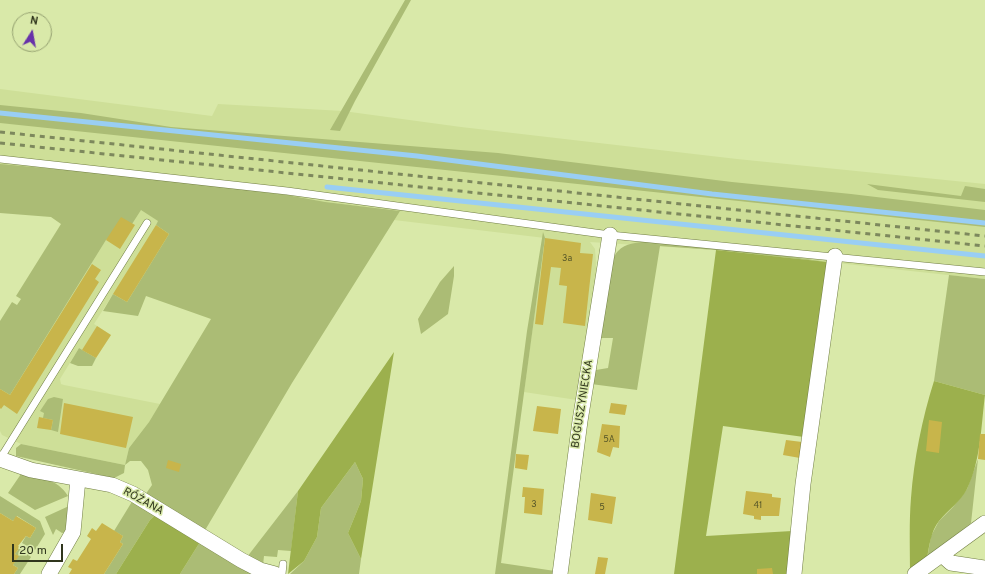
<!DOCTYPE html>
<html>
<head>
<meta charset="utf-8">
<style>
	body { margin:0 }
	#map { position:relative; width:985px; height:574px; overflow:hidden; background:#d9e9a9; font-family:Overpass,sans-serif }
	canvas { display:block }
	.north { position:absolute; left:12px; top:12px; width:40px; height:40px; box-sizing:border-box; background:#d9e9a9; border:1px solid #95a171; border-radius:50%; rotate:11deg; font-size:11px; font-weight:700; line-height:16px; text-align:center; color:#30361d }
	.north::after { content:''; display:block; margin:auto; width:14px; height:18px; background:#6732a9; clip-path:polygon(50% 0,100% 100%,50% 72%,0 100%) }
	.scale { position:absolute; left:12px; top:544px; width:51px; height:18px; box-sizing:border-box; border:2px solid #30361d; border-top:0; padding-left:5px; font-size:12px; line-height:14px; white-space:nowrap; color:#30361d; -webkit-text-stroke:3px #d9e9a9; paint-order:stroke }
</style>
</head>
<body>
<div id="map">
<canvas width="985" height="574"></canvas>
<div class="north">N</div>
<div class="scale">20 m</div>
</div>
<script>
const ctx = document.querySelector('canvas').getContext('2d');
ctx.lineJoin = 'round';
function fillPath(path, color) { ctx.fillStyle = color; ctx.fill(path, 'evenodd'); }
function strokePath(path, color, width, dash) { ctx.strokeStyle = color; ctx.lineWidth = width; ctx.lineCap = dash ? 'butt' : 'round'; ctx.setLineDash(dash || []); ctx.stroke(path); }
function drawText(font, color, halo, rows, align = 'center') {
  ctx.font = font + ' Overpass,sans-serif'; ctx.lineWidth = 3; ctx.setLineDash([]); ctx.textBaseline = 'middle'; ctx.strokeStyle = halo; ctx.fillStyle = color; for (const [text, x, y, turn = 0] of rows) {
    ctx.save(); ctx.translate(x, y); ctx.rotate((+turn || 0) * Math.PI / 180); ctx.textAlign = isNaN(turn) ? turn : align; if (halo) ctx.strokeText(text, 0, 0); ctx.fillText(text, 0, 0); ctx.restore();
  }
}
fillPath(new Path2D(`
	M0 89 212 116 218 104 343 111 461 127 737 159 985 184V279L716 250 590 242 595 249 597 277 577 400 524 392 545 238 0 173Z
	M141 209 159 221 156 225 169 234 127 302 113 294 94 324 111 335 96 358 79 348 60 379 61 384 64 385 160 404 149 422 129 448 125 465 21 444 2 435 0 431V389L10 395 106 240Z`), '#cedf98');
fillPath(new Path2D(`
	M405 0H411L355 101 340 131 330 130Z
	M0 105 81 113 171 127 498 153 732 182 851 194 985 210V227L0 123Z
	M0 164 133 176 287 195 325 202 400 211 292 383 204 532 145 495 152 485 148 470 141 461H130L125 465 124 473 114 478 16 456V448L21 444 125 465 129 448 149 422 211 319 146 296 138 316 103 311 113 294 127 302 169 234 156 225 158 221 141 210 132 224 106 240 10 395 0 389V321L12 302 17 305 21 299 16 296 61 224 51 217 0 213Z
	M867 184 961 196 965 186 985 189V202L878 190Z
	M543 232 545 238 501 563 555 571V574H495L527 331Z
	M647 241 771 254 827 262 716 250 660 246 637 390 591 384 596 370 608 368 613 338H600C603 320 606 262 618 251 626 243 636 243 647 241Z
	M454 266V276L448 314 421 334 418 319 440 282Z
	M949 275 985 279V395L934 381Z
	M79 348 96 358 92 366H78L70 363Z
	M54 397 63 399 58 432 51 430 53 420 43 418 44 413 40 411 48 399Z
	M978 459 971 523 927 559 931 536 939 521 953 507 967 489Z
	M355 462 363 479 361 501 348 533 361 559 359 574H290L304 561 317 537 321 508Z
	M21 474C40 478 57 478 68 496L35 510 8 493Z
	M298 491 291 551 278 550 277 557 264 556 263 565 247 557Z
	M0 496 40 521 45 534 35 550 22 543 26 536 30 538 36 528 17 516 13 521 0 513Z
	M133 500 156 514 150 520 116 574H104L123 544 120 542 123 536 114 531Z
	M69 506 65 532 62 533 56 529 53 535 45 517Z
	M200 542 258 574H180Z
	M20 547 31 557 20 574H14L18 568 13 565 18 556 15 554Z`), '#abbc75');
fillPath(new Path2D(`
	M716 250 827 262 804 437 723 426 706 536 792 531 788 574H674Z
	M394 352 361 559 348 533 361 501 363 479 355 462 321 508 317 537 304 561 288 574 298 491Z
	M934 381 985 395C981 426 981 460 967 489 961 501 948 510 939 521 931 531 929 546 927 559L910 571C910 547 909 522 911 498 914 459 922 419 934 381Z
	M155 515 200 542 180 574H116L150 520Z`), '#9cb04d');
strokePath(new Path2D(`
	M0 113 417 156 712 194 985 223
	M327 187 985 256`), '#99cef4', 5);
fillPath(new Path2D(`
	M121 217 135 225 120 249 106 240Z
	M156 225 169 234 127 302 113 294Z
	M545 238 581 243 580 253 593 254 585 326 563 323 567 286 559 285 561 268 551 267 543 325 535 324Z
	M92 264 101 270 95 279 99 282 17 414 4 405 1 409 0 408V389L10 395Z
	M97 326 111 335 96 358 82 350Z
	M64 403 133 417 126 448 60 434Z
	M611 403 627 405 625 415 609 413Z
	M537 406 561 409 558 434 533 431Z
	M39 417 53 420 51 430 37 428Z
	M929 420 942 422 939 453 926 451Z
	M602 424 620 426 619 448 613 447 610 457 597 452Z
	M980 434H985V460L978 459Z
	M786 440 802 442 800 458 783 455Z
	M516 454 529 455 527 470 515 468Z
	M168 460 181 464 179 472 166 468Z
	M523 487 544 489 542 515 524 513 525 497H522Z
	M746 491 772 494V497L781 498 779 516H761V520L754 519V516L743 514Z
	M591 493 616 497 612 524 588 520Z
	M0 513 13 521 16 516 36 528 30 538 26 536 18 546 20 547 15 554 19 556 13 565 18 568 14 574H0Z
	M102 523 123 536 120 542 123 544 104 574H69L72 569 68 567 73 559 77 561 91 539 87 536 92 528 96 531Z
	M598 557 608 558 605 574H595Z
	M772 568 773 574H757V569Z`), '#c8b54b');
const lane = new Path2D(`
	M0 159 287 191 610 235 985 272
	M0 459 147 223
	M282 574 283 564`);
const street = new Path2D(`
	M0 459 31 470 112 485 133 494 241 560 260 570 275 574
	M942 555 951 563 985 568
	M49 574 73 532 78 479
	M560 574 580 421 610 235
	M794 574 803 484 835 256
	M915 574 985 523`);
strokePath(lane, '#717e43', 8);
strokePath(street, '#717e43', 16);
strokePath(lane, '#fff', 7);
strokePath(street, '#fff', 15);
strokePath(new Path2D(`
	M0 132 985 236
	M0 143 985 246`), '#7d885d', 3, [5, 5]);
drawText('9px', '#565628', null, [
	["3a",567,259],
	["5A",609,440],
	["3",534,505],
	["41",758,506],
	["5",602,508]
]);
drawText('11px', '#30361d', '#d9e9a9', [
	["BOGUSZYNIECKA",583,404,-81],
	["RÓŻANA",143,502,29]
]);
</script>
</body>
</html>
